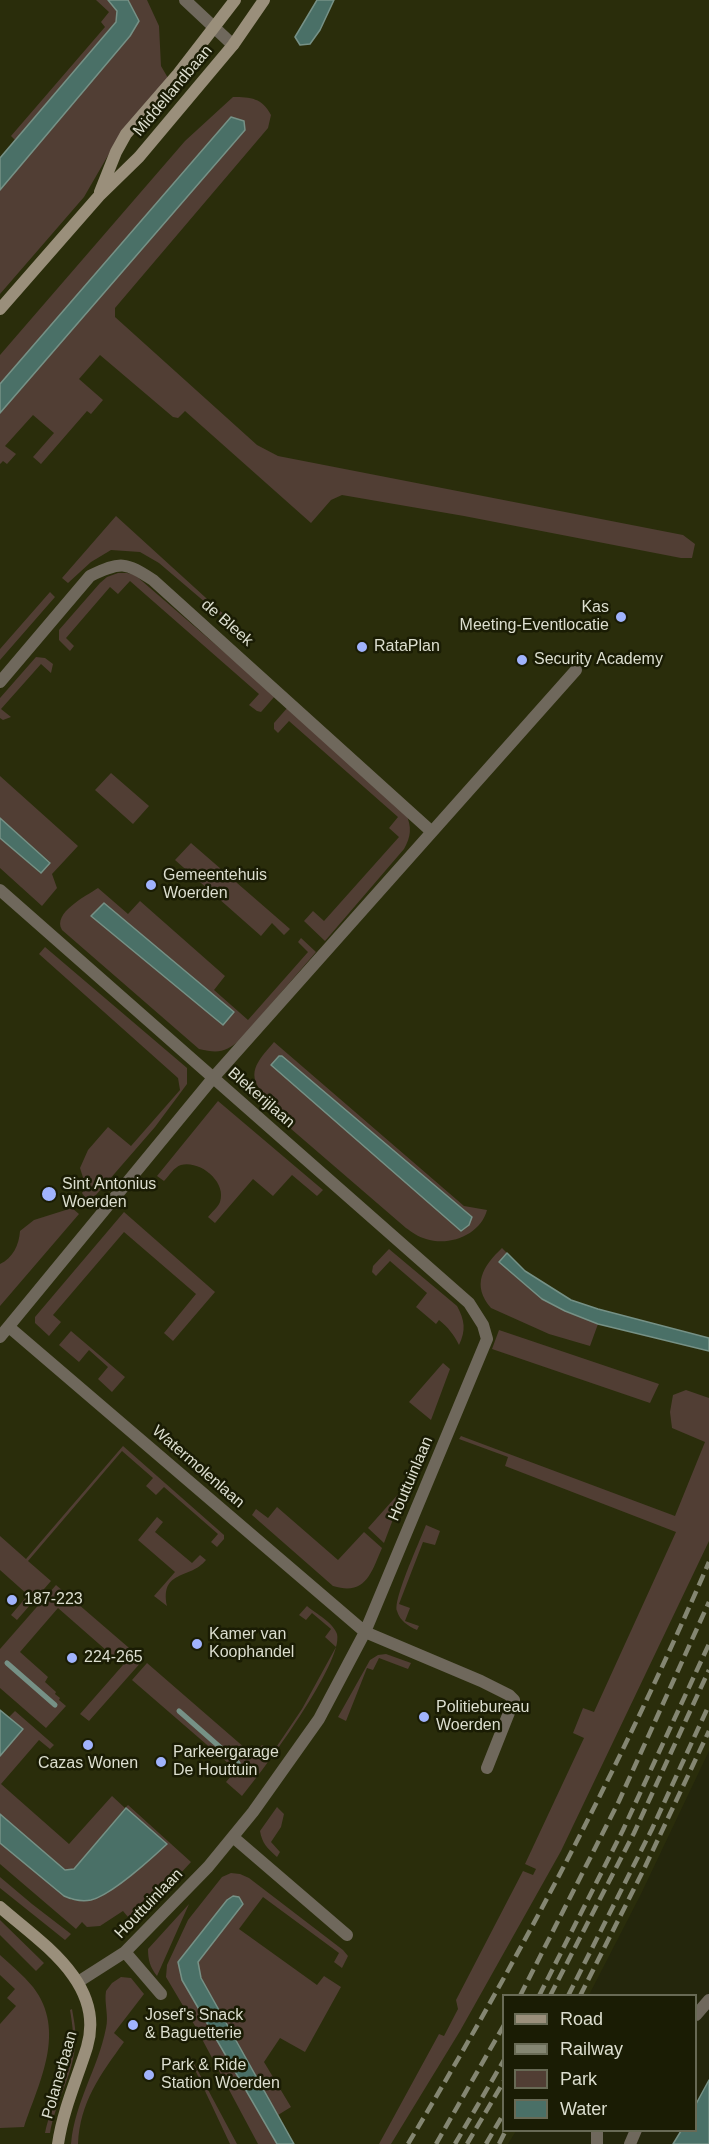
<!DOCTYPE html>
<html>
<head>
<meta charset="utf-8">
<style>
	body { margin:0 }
	#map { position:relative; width:709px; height:2144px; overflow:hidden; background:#24260c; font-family:Helvetica,sans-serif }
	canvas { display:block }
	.legend { position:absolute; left:502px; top:1994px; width:195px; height:138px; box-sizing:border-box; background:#1a1c04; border:2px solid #686a55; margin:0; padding:8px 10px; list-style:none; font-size:18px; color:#dcdecf }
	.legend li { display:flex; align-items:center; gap:12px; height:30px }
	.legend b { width:30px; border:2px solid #686a55 }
</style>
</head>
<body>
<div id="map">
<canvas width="709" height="2144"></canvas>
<ul class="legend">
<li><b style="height:8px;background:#9a8f7b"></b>Road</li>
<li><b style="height:8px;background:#848672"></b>Railway</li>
<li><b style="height:16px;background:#513e34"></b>Park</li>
<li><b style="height:16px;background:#4a7067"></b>Water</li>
</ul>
</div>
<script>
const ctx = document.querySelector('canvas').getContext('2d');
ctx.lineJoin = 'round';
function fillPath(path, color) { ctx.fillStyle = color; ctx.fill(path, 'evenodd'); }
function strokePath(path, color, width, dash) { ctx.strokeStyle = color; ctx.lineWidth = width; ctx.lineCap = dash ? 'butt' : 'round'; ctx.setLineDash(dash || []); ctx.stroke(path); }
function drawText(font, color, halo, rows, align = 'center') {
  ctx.font = font + ' Helvetica,sans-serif'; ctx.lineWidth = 5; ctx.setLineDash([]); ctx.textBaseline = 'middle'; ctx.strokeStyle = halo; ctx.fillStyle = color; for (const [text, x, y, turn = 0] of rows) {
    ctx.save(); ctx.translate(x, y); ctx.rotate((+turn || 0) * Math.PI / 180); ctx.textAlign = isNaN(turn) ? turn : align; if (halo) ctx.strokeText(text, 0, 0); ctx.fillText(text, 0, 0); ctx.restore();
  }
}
fillPath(new Path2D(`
	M0 0H709V1751L641 1894 589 1995 504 1996V2130L516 2131 508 2144H0Z`), '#2a2d0b');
fillPath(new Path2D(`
	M96 0H108L117 11 116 22 15 140 11 136 105 27 101 22 109 12Z
	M128 0H147L159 26 161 66 168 78 121 133 84 197 0 294V190L130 36V2Z
	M233 97C251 97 262 98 271 115L268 128 115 308V317L257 445 278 456 683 535 695 544 692 558H681L464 516 342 495 331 500 311 523 185 411 178 418 173 417 100 355 79 379 103 400 91 414 87 411 41 464 33 457 54 433 33 415 5 446 16 454 7 464 3 461 0 464V413L245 130 244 121 231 117 0 384V355L185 141Z
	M116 516 228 618 226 620 159 563 140 552 111 550 91 562 68 583 62 578Z
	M118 573H127L135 575 275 696 261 712 257 711 249 705 259 694 130 581 118 594 110 587 66 638 74 646 70 651 59 640V630L100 583 107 577Z
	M50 592 55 597 0 660V649Z
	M36 657 45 658 53 664 51 673 41 664 1 709 11 717 3 720 0 718V698Z
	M288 707 406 814C412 827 411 837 404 849L325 941 304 921 313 911 324 921 399 837 389 828 398 817 289 721 278 733 274 729V723Z
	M111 773 149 806 133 824 95 790Z
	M0 776 78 846 52 874 57 888 42 906 0 868V838L40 873 50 862 0 818Z
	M191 843 290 929 284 935 272 923 261 936 175 860Z
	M98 888 128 914 140 901 225 976 214 990 248 1020 308 952 298 942 301 938 316 952 241 1039C226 1052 219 1054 199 1049L62 930C52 913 86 896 98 888ZM104 903 233 1012 223 1025 92 916Z
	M45 947 187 1068V1084L155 1127 89 1203 82 1193 86 1187 80 1168 88 1150 108 1127 131 1146 180 1090 178 1078 39 954Z
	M274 1042 464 1206 487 1210C481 1234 450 1247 426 1239 418 1237 412 1232 406 1228L261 1103 266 1097C244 1074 257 1062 274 1042Z
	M218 1101 323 1190 317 1196 292 1175 273 1196 253 1179 215 1223 208 1217C211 1213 218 1207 220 1202 227 1182 200 1160 181 1165 174 1167 169 1176 164 1181L157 1176Z
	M72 1208 79 1214 0 1306V1264C13 1258 19 1245 20 1231L34 1220Z
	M124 1212 215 1292 173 1341 164 1333 196 1294 124 1232 53 1315 61 1322 49 1336 35 1323V1317Z
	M502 1248 507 1253 499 1262 542 1299 565 1311 598 1324 590 1346 549 1334 491 1308C471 1285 483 1266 502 1248Z
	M389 1249 457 1306C465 1321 466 1330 459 1345 454 1335 448 1327 439 1320L436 1324 416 1307 427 1293 390 1261 376 1276 372 1272 373 1266Z
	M499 1330 659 1384 650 1403 492 1349Z
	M71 1331 125 1377 112 1392 98 1379 108 1367 89 1350 79 1362 59 1345Z
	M443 1363 450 1369 431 1420 409 1402Z
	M686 1390 709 1398V1541L561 1851 460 2031 391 2144H379L439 2034 444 2036 458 2009 456 2000 523 1871 533 1875 536 1869 525 1864 584 1738 573 1733 583 1708 594 1712 676 1532 505 1466 508 1457 459 1439 461 1436 675 1516 705 1442 672 1428 670 1412 673 1395Z
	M123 1446 224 1535V1539L217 1547 211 1542 218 1534 164 1487 156 1495 146 1486 153 1478 122 1451 28 1561 51 1581 17 1620 11 1615 28 1595 0 1570V1536L26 1559Z
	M401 1491 403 1493 384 1543 368 1528Z
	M277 1507 338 1560 364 1532 382 1548C371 1573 366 1596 333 1586L252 1515 256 1509 268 1518Z
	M157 1517 163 1522 155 1532 192 1563 200 1555 206 1560C190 1580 160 1569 167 1606L154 1596 175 1572 138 1540Z
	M426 1525 440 1531 435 1545 423 1542 399 1604 410 1608 405 1621 419 1626 417 1630C408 1626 400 1621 397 1611 393 1599 420 1541 426 1525Z
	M56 1585 143 1660 89 1721 80 1714 123 1665 58 1608 20 1652 48 1677 45 1682 56 1692 55 1694 60 1698 59 1700 66 1706 46 1728 0 1688V1649Z
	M307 1606C316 1614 333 1622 337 1634 344 1662 262 1772 242 1796L226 1782 236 1770 132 1680 147 1663 253 1755 262 1745 273 1752 302 1709 336 1647 325 1637 331 1629 312 1613 306 1620 299 1615Z
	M386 1654 411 1663 408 1669 379 1658 373 1670 367 1668 346 1721 338 1717 370 1660 378 1655Z
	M15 1711 54 1745 50 1749 39 1740 1 1784 69 1844 112 1796 125 1808 128 1805 191 1862 154 1902 128 1917 123 1911 100 1926 87 1927 82 1922 76 1929 0 1864V1843L58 1891 72 1900 101 1896 152 1857 125 1808 74 1869 65 1870 0 1814V1756L23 1729 9 1717Z
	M277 1807 284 1814 281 1827 271 1842 280 1852 277 1857C267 1848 262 1843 260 1831Z
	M231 1873 240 1874 249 1878 343 1950 348 1956 342 1968 334 1962 339 1953 263 1897 239 1929 317 1985 324 1976 341 1987 305 2052 280 2038 264 2062 291 2107 278 2115 201 1978 198 1962 243 1904 182 1980 277 2144H258L195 2026 166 1977 167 1965 188 1920 222 1877Z
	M0 1877 32 1904 71 1934 65 1940 0 1888Z
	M189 1904 157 1976C150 1967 148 1960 148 1949Z
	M0 1920 44 1963 36 1971 0 1935Z
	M0 1955C11 1965 23 1975 33 1987 67 2031 39 2082 24 2127L0 2128V2024L16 2006 7 1998 15 1989 0 1975Z
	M121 1977 131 1978 144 1994 114 2033 124 2042C100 2075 80 2102 78 2144H71C75 2101 98 2069 106 2028 109 2016 104 2003 106 1991L112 1983Z
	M72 2009C74 2021 77 2034 75 2047 72 2077 55 2103 50 2133H45C51 2103 69 2077 73 2047 74 2035 72 2022 70 2010Z
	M190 2056 237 2144H230L189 2057Z`), '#513e34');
const water = new Path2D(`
	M108 0H128L139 21 130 36 0 190V158L116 22 117 11Z
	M317 0H334L320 30 310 44 300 45 295 37Z
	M231 117 244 121 245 130 0 413V384Z
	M0 818 50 863 41 873 0 838Z
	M104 903 234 1012 223 1025 91 916Z
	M279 1056H282L472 1217 469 1225 461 1231 271 1065Z
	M507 1253 525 1271 571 1300 598 1309 709 1338V1351L598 1324 565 1311 542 1299 499 1262Z
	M0 1710 23 1729 0 1756Z
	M126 1808 167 1844C151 1859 111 1895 91 1900 81 1902 73 1900 64 1896L0 1843V1814L65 1870 74 1869Z
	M233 1896 239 1897 243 1904 198 1962 201 1978 294 2144H277L182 1980 178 1962 227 1900Z
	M709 2080V2144H673L681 2131 696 2130V2104Z`);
fillPath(water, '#4a7067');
strokePath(water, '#769186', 1.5);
strokePath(new Path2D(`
	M7 1663 55 1705
	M179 1711 238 1763`), '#769186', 5);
strokePath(new Path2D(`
	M185 0 233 45
	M0 682 90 576C121 561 125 562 153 580L432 832
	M0 890 469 1303 483 1325 487 1339 365 1632 319 1719 253 1812 208 1867 125 1952 78 1982
	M9 1327 365 1632 481 1681 509 1695 514 1700 487 1768
	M0 1337 213 1078 576 670
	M233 1837 347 1935
	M125 1952 161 1994
	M696 2015 709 2000
	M597 2130V2144
	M630 2144 636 2130`), '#6f685c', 12);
strokePath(new Path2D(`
	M100 192 116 152 126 134 178 74 235 0
	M0 309 99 196 139 157 233 45 264 0
	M0 1907C40 1942 106 1983 87 2047 77 2079 63 2110 58 2144`), '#9a8f7b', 12);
strokePath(new Path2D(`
	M520 1996 619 1801 709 1602
	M539 1996 623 1830 709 1644
	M550 1996 634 1833 709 1670
	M568 1996 652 1829 709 1705
	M580 1996 645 1867 709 1731
	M408 2144C521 1956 622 1763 709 1562
	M436 2144 504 2025
	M455 2144 504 2060
	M467 2144 504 2081
	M486 2144 504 2113
	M499 2144 506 2130`), '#848672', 4.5, [12, 6]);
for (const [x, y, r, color] of [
	[621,617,6,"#a0b3fd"],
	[362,647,6,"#a0b3fd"],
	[522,660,6,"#a0b3fd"],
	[151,885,6,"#a0b3fd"],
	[49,1194,8,"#a0b3fd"],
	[12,1600,6,"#a0b3fd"],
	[197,1644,6,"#a0b3fd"],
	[72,1658,6,"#a0b3fd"],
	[424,1717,6,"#a0b3fd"],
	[88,1745,6,"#a0b3fd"],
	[161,1762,6,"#a0b3fd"],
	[133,2025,6,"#a0b3fd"],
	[149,2075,6,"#a0b3fd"]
]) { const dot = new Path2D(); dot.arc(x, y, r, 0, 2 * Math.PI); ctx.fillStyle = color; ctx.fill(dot); strokePath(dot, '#1a1c04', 2); }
drawText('16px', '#dcdecf', '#1a1c04', [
	["Middellandbaan",173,91,-50],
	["de Bleek",227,623,41],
	["Blekerijlaan",261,1098,41],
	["Watermolenlaan",198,1467,41],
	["Houttuinlaan",411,1479,-67],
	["Houttuinlaan",149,1904,-46],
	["Polanerbaan",60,2075,-74]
]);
drawText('16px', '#dcdecf', '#1a1c04', [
	["Kas",609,608,"right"],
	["Meeting-Eventlocatie",609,626,"right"],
	["RataPlan",374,647],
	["Security Academy",534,660],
	["Gemeentehuis",163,876],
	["Woerden",163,894],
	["Sint Antonius",62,1185],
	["Woerden",62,1203],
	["187-223",24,1600],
	["Kamer van",209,1635],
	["Koophandel",209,1653],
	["224-265",84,1658],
	["Politiebureau",436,1708],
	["Woerden",436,1726],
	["Parkeergarage",173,1753],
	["De Houttuin",173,1771],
	["Cazas Wonen",88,1764,"center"],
	["Josef's Snack",145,2016],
	["& Baguetterie",145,2034],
	["Park & Ride",161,2066],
	["Station Woerden",161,2084]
], 'left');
</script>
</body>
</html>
